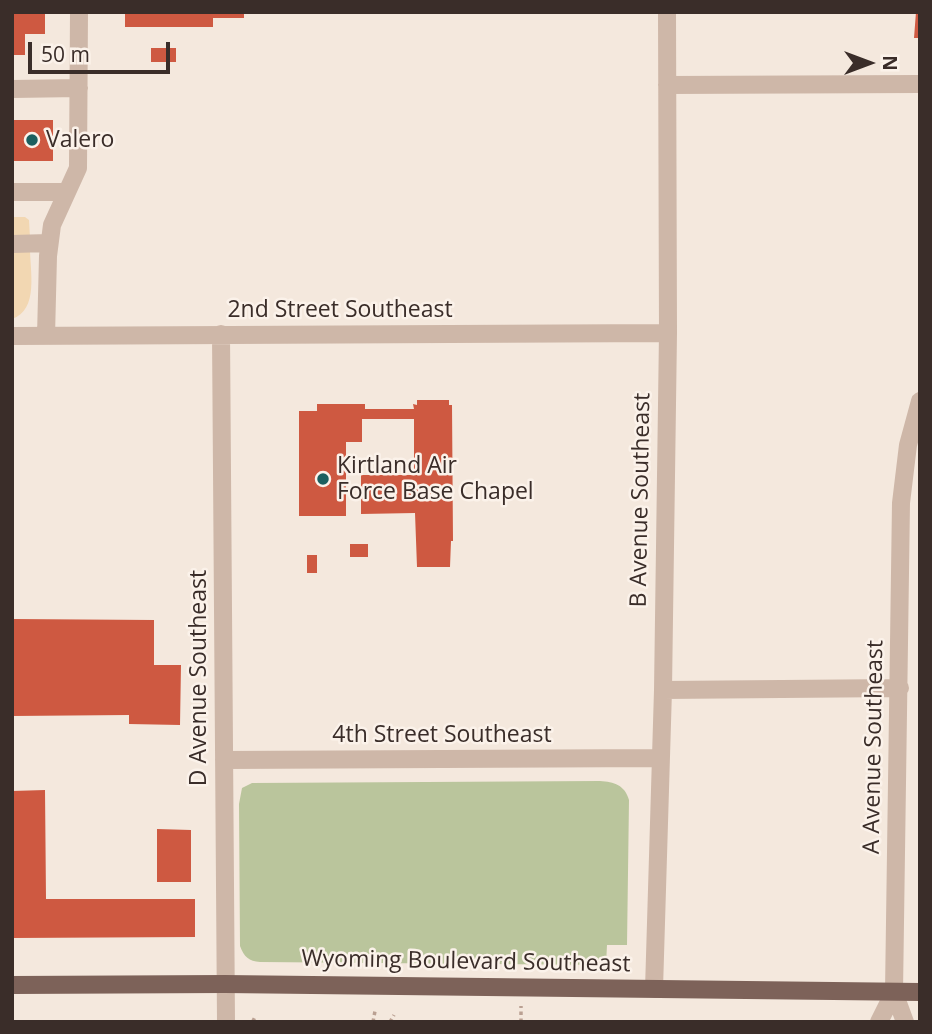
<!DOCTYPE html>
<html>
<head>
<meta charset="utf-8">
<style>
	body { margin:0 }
	#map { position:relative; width:932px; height:1034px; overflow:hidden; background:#f4e8dd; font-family:"Open Sans",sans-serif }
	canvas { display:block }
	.frame { position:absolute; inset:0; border:14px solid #3a2d29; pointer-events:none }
	.north { position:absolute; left:834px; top:28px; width:70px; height:70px; -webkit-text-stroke:5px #fbf2ea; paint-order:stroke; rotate:90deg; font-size:19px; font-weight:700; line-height:28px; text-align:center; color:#3a2d29 }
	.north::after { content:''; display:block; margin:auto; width:24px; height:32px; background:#3a2d29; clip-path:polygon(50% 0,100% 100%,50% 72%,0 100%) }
	.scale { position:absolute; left:28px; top:42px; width:142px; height:32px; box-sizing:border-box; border:4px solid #3a2d29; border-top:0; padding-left:9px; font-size:21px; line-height:24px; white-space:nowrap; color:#3a2d29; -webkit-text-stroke:5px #fbf2ea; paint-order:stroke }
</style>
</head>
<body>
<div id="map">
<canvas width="932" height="1034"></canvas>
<div class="frame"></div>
<div class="north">N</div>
<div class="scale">50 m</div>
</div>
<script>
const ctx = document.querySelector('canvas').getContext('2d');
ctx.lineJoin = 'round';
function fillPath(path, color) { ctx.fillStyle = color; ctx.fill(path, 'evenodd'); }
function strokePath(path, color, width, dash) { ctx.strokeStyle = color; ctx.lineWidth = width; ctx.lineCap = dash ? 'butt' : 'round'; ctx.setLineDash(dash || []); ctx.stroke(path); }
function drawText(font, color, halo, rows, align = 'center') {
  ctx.font = font + ' "Open Sans",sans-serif'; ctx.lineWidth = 5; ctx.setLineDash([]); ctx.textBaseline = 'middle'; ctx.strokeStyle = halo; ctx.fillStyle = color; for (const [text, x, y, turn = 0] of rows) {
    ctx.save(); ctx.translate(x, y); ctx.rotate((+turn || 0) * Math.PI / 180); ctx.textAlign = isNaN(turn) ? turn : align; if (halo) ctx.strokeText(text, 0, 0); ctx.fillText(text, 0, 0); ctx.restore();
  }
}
fillPath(new Path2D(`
	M600 781C614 782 625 785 629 800L627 945H607L606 965 260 962C249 961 244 957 240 946L239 804 242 788 252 783Z`), '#bac59c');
fillPath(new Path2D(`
	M12 217H25L29 220 30 238 12 239Z
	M12 249H30C30 271 39 310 12 319Z`), '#f2d7b2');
fillPath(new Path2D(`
	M12 12H45V34H25V55H12Z
	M125 12H244V18H213V27H125Z
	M916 12H920V38H914Z
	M151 48H176V62H151Z
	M12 120H53V161H12Z
	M417 400H449V405H452L453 541H451L450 567H417L415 513 361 514V475H414V419H362V442H346V516H299V411H317V404H365V409H414L413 404 417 405Z
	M350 544H368V557H350Z
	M307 555H317V573H307Z
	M12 619 154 620V665H181L180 725 129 724V715L12 716Z
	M45 790 46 899H195V937L12 938V791Z
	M157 829 191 830V882H157Z`), '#ce5941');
strokePath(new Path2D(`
	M252 1019 258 1022
	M373 1022 375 1011
	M390 1022 394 1015
	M521 1022V1006`), '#baa092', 3.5, [3.5, 3.5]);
strokePath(new Path2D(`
	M667 85 920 84
	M12 89 79 88
	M12 192H67
	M12 244 49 243
	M221 334 226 1022
	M12 336 668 333
	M46 336 48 256 52 225 78 168 79 12
	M663 690 900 688
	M224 760 660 758
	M654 989 663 690 668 333 667 12
	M879 1022 894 992
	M905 1022 894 992 901 503 908 445 920 401`), '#ceb7a8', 18);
strokePath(new Path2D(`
	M12 985 225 984 920 992`), '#7d6259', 18);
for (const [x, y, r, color] of [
	[32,140,7,"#1b5f5f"],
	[323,479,7,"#1b5f5f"]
]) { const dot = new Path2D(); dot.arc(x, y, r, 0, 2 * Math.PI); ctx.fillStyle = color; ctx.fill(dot); strokePath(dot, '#fbf2ea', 2.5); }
drawText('23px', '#3a2d29', '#fbf2ea', [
	["Valero",46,140],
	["Kirtland Air",337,466],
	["Force Base Chapel",337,492]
], 'left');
drawText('23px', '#3a2d29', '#fbf2ea', [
	["2nd Street Southeast",340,310],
	["B Avenue Southeast",641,500,-89],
	["D Avenue Southeast",199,678,-90],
	["4th Street Southeast",442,735],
	["A Avenue Southeast",874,747,-89],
	["Wyoming Boulevard Southeast",466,962,1]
]);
</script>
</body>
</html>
